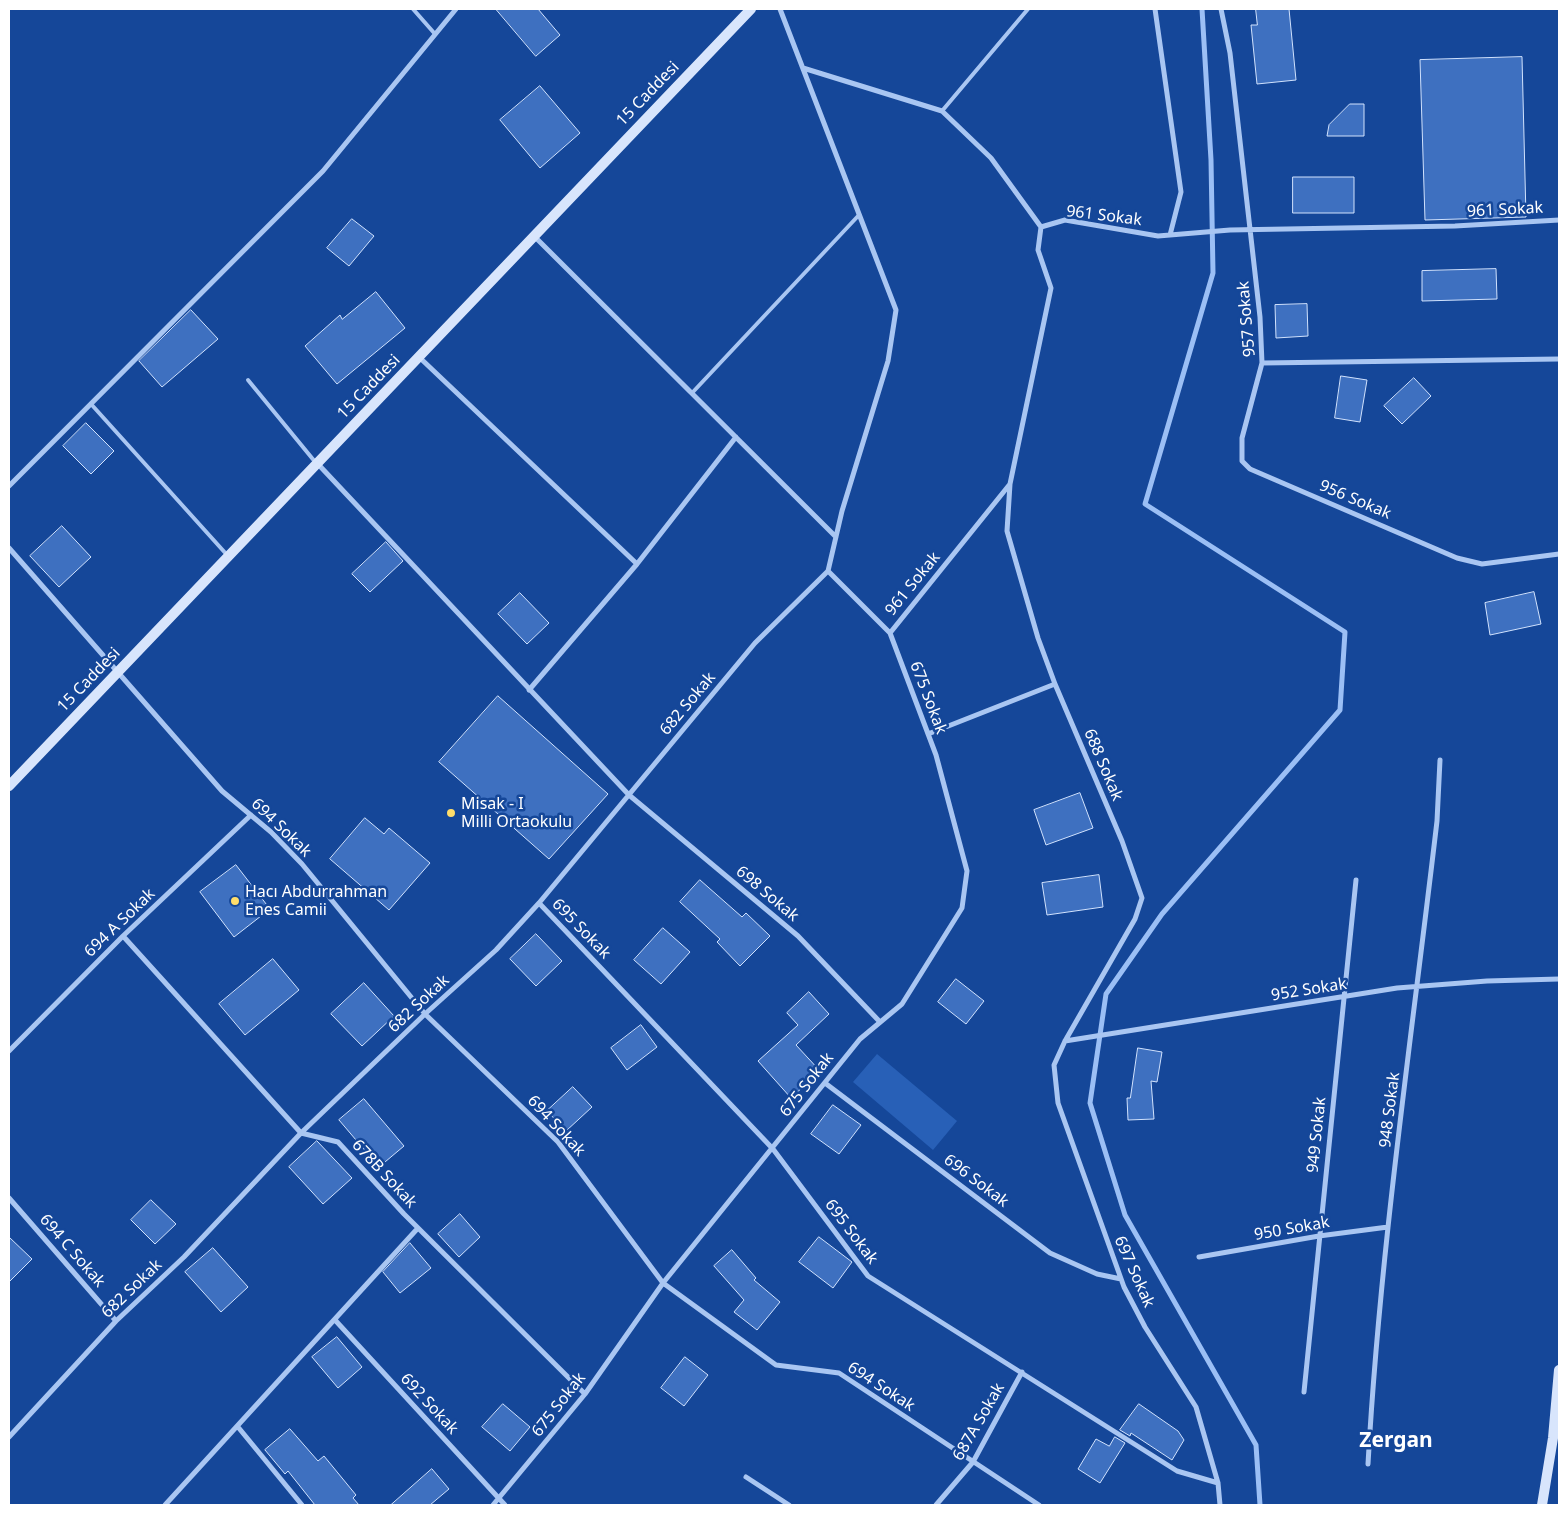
<!DOCTYPE html>
<html>
<head>
<meta charset="utf-8">
<style>
	body { margin:0 }
	#map { position:relative; width:1568px; height:1514px; overflow:hidden; background:#154799; font-family:"Noto Sans",sans-serif }
	canvas { display:block }
	.frame { position:absolute; inset:0; border:10px solid #fff; pointer-events:none }
</style>
</head>
<body>
<div id="map">
<canvas width="1568" height="1514"></canvas>
<div class="frame"></div>
</div>
<script>
const ctx = document.querySelector('canvas').getContext('2d');
ctx.lineJoin = 'round';
function fillPath(path, color) { ctx.fillStyle = color; ctx.fill(path, 'evenodd'); }
function strokePath(path, color, width, dash) { ctx.strokeStyle = color; ctx.lineWidth = width; ctx.lineCap = dash ? 'butt' : 'round'; ctx.setLineDash(dash || []); ctx.stroke(path); }
function drawText(font, color, halo, rows, align = 'center') {
  ctx.font = font + ' "Noto Sans",sans-serif'; ctx.lineWidth = 5; ctx.setLineDash([]); ctx.textBaseline = 'middle'; ctx.strokeStyle = halo; ctx.fillStyle = color; for (const [text, x, y, turn = 0] of rows) {
    ctx.save(); ctx.translate(x, y); ctx.rotate((+turn || 0) * Math.PI / 180); ctx.textAlign = isNaN(turn) ? turn : align; if (halo) ctx.strokeText(text, 0, 0); ctx.fillText(text, 0, 0); ctx.restore();
  }
}
fillPath(new Path2D(`
	M877 1054 957 1121 933 1150 853 1082Z`), '#2860b7');
strokePath(new Path2D(`
	M1202 9 1211 160 1213 273 1145 504 1345 632 1340 710 1162 914 1106 994 1090 1103 1125 1215 1256 1445 1260 1505`), '#9bbff5', 5);
const building = new Path2D(`
	M496 9H538L560 35 536 56Z
	M1256 9H1289L1296 80 1257 84 1251 25H1257Z
	M1522 57 1526 217 1425 220 1420 60Z
	M540 86 580 133 540 168 500 120Z
	M1350 104H1364V136H1327L1329 125Z
	M1293 177H1354V213H1293Z
	M352 219 374 236 349 266 327 248Z
	M1496 269 1497 299 1422 301V271Z
	M376 292 405 328 337 384 305 346 340 315 342 319Z
	M1307 304 1308 336 1276 338 1275 305Z
	M191 310 218 339 162 387 139 361Z
	M1341 376 1367 380 1360 422 1335 418Z
	M1414 378 1431 396 1402 424 1384 406Z
	M86 423 114 451 91 474 63 446Z
	M62 526 91 557 59 587 30 556Z
	M386 542 403 561 370 592 352 574Z
	M1534 592 1541 624 1490 635 1485 603Z
	M520 593 549 623 527 644 498 614Z
	M498 696 608 794 549 859 439 762Z
	M1080 793 1093 828 1046 845 1034 810Z
	M365 818 384 834 389 828 430 863 389 910 330 859Z
	M236 865 270 909 234 937 200 892Z
	M1099 875 1103 907 1047 915 1042 883Z
	M700 880 742 917 746 913 770 936 740 966 717 942 720 939 680 902Z
	M663 928 690 952 661 984 634 960Z
	M536 934 562 961 536 986 510 959Z
	M273 959 299 990 245 1035 219 1004Z
	M956 979 984 1001 966 1024 938 1002Z
	M364 983 394 1016 362 1046 331 1014Z
	M809 992 829 1014 796 1045 820 1071 791 1098 758 1061 798 1025 787 1013Z
	M641 1025 657 1047 627 1070 611 1048Z
	M1138 1048 1162 1052 1157 1082 1151 1081 1154 1119 1128 1120 1127 1098H1130Z
	M573 1087 592 1107 566 1131 547 1111Z
	M364 1099 404 1146 379 1167 339 1120Z
	M833 1105 861 1125 839 1154 811 1134Z
	M317 1141 352 1178 323 1204 289 1167Z
	M151 1200 176 1224 155 1244 131 1220Z
	M460 1214 480 1237 459 1257 438 1234Z
	M9 1237 32 1259 9 1282Z
	M819 1237 852 1262 833 1288 799 1262Z
	M410 1243 431 1268 400 1293 383 1272Z
	M213 1248 248 1287 221 1312 185 1272Z
	M732 1250 756 1278 754 1280 780 1302 757 1330 734 1312 744 1300 714 1266Z
	M337 1337 362 1367 338 1388 312 1357Z
	M685 1357 708 1375 684 1406 661 1388Z
	M503 1404 530 1427 510 1451 482 1427Z
	M1139 1404 1178 1431 1184 1440 1172 1460 1131 1433 1130 1436 1120 1430Z
	M290 1429 318 1461 324 1456 356 1495 353 1498 359 1505H315L288 1471 285 1474 265 1450Z
	M1115 1437 1125 1443 1100 1483 1078 1469 1096 1439 1109 1446Z
	M432 1469 449 1489 430 1505H391Z`);
fillPath(building, '#3e70c0');
strokePath(building, '#d1e2fd', 1);
strokePath(new Path2D(`
	M413 9 435 34
	M942 111 1028 9
	M248 380 316 463
	M692 393 859 215
	M91 404 228 556`), '#a9c6f2', 4);
strokePath(new Path2D(`
	M780 9 896 310 888 361 842 511 828 571
	M1155 9 1181 192 1170 235
	M1221 9 1230 53 1260 317 1262 363 1242 438V461L1250 469 1457 558 1482 564 1559 554
	M803 68 942 111 991 158 1041 227
	M534 236 836 537
	M419 357 637 564
	M1262 363 1559 359
	M317 463 629 795 798 936 880 1022
	M1010 484 1007 531 1038 638 1055 684 1122 841 1142 898 1135 919 1065 1041 1054 1065 1058 1103 1124 1287 1145 1327 1196 1407 1218 1483 1220 1505
	M9 486 323 171 456 9
	M9 548 222 791 271 832 302 864 425 1014 558 1142 663 1283 776 1365 839 1373 1039 1505
	M890 633 1010 484 1051 288 1038 250 1041 227 1065 220 1158 236 1230 230 1455 226 1559 220
	M529 690 637 564 736 437
	M928 734 1055 684
	M539 903 773 1149 868 1276 1177 1471 1218 1483
	M123 936 301 1133 338 1142 404 1214 585 1394
	M1065 1041 1397 988 1487 981 1559 979
	M9 1051 123 936 251 815
	M825 1083 1050 1253 1097 1274 1121 1279
	M9 1198 116 1321
	M1199 1257 1319 1236 1388 1227
	M335 1320 505 1505
	M1304 1392 1356 880
	M238 1427 302 1505
	M9 1437 116 1321 184 1257 301 1133 425 1014 496 950 539 903 755 643 828 571
	M1368 1464C1380 1249 1412 1035 1437 821L1440 760
	M746 1477 789 1505
	M165 1505 418 1228
	M493 1505 585 1394 663 1283 860 1039 902 1004 962 908 967 871 936 755 890 633 828 571
	M936 1505 973 1462 1022 1372`), '#a9c6f2', 5);
strokePath(new Path2D(`
	M9 786 751 9
	M1542 1505 1553 1438 1559 1370`), '#d8e5fc', 10);
for (const [x, y, r, color] of [
	[451,813,5,"#ffdd6a"],
	[235,901,5,"#ffdd6a"]
]) { const dot = new Path2D(); dot.arc(x, y, r, 0, 2 * Math.PI); ctx.fillStyle = color; ctx.fill(dot); strokePath(dot, '#154799', 2); }
drawText('16px', '#fff', '#154799', [
	["15 Caddesi",648,94,-46],
	["961 Sokak",1505,210,-3],
	["961 Sokak",1104,216,7],
	["957 Sokak",1247,319,-95],
	["15 Caddesi",369,387,-46],
	["956 Sokak",1355,500,23],
	["961 Sokak",913,584,-51],
	["15 Caddesi",89,680,-46],
	["675 Sokak",928,698,69],
	["682 Sokak",688,704,-50],
	["688 Sokak",1103,765,67],
	["694 Sokak",281,828,44],
	["698 Sokak",767,894,40],
	["694 A Sokak",120,923,-44],
	["695 Sokak",581,929,46],
	["952 Sokak",1309,990,-9],
	["682 Sokak",419,1004,-43],
	["675 Sokak",807,1085,-52],
	["948 Sokak",1390,1110,-83],
	["694 Sokak",556,1126,47],
	["949 Sokak",1317,1135,-84],
	["678B Sokak",384,1174,47],
	["696 Sokak",976,1181,37],
	["950 Sokak",1292,1229,-10],
	["695 Sokak",851,1232,53],
	["694 C Sokak",72,1251,49],
	["697 Sokak",1134,1272,66],
	["682 Sokak",132,1289,-44],
	["694 Sokak",881,1387,33],
	["692 Sokak",429,1404,47],
	["675 Sokak",559,1405,-52],
	["687A Sokak",979,1422,-60]
]);
drawText('16px', '#fff', '#154799', [
	["Misak - I",461,804],
	["Milli Ortaokulu",461,822],
	["Hacı Abdurrahman",245,892],
	["Enes Camii",245,910]
], 'left');
drawText('bold 21px', '#fff', '#154799', [
	["Zergan",1396,1441]
]);
</script>
</body>
</html>
